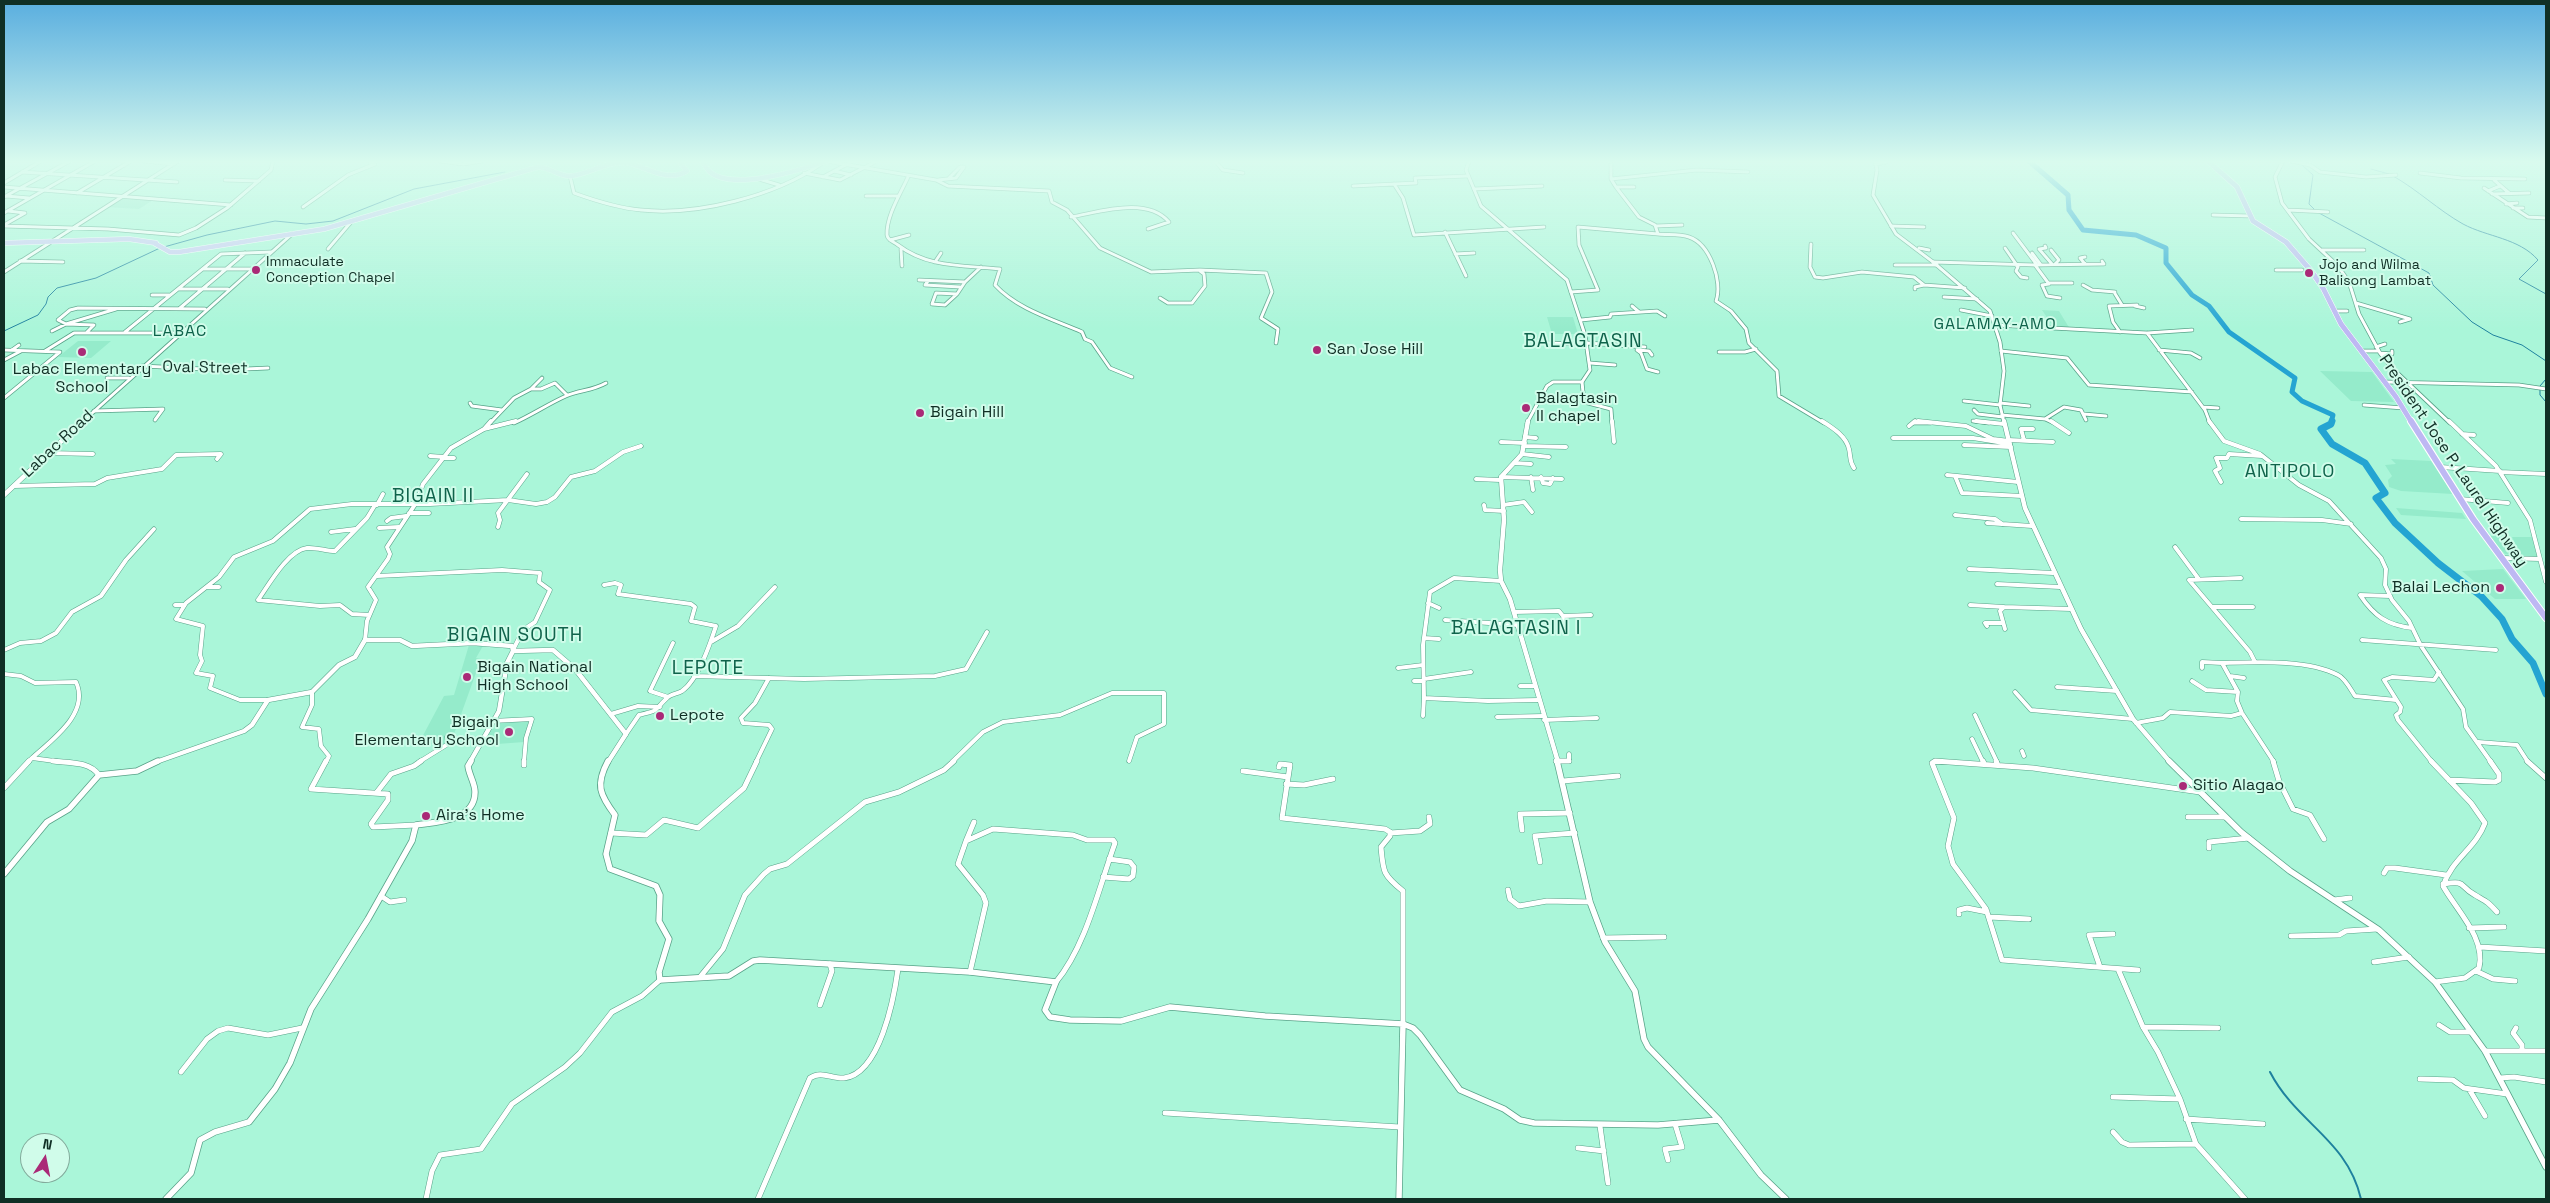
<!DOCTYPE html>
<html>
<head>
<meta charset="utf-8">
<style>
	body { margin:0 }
	#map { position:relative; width:2550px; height:1203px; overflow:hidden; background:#aaf6d9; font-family:"Space Grotesk",sans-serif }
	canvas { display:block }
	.frame { position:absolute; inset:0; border:5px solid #102f25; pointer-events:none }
	.north { position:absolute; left:20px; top:1133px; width:50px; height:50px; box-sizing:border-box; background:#d0fcea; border:1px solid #83aa9b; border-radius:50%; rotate:11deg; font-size:14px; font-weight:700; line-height:20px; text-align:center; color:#102f25 }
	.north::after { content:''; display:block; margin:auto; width:18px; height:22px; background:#aa2a77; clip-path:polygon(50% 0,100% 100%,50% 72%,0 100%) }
</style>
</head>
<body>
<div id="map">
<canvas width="2550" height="1203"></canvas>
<div class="frame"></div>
<div class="north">N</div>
</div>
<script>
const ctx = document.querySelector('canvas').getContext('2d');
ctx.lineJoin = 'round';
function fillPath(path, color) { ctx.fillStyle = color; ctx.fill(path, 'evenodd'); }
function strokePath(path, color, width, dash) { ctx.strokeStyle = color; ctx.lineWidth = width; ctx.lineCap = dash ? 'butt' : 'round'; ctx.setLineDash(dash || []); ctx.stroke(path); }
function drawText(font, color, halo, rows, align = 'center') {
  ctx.font = font + ' "Space Grotesk",sans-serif'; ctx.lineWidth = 4; ctx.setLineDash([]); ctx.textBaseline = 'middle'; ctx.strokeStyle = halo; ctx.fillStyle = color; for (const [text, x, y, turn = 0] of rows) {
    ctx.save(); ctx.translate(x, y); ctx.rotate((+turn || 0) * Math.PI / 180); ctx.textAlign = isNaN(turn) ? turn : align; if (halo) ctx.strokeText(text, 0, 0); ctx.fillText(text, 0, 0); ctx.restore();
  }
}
fillPath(new Path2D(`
	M121 196 155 199 139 209 105 207Z
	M2042 310 2059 311 2070 329 2054 328Z
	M1547 317H1573L1578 334H1552Z
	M78 341H111L91 358 58 357Z
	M2320 371 2372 372 2394 402 2351 401Z
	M2391 459 2431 461 2453 494 2401 491 2389 487 2388 480 2392 476 2385 465 2396 464Z
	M2396 508 2462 513 2466 519 2401 515Z
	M2489 536H2499L2507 546 2517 547 2512 537H2532L2537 557 2505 554Z
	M2503 569 2526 599H2495L2462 571Z
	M484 644 476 658 481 659 450 745 419 743 444 696 454 695 469 645Z
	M533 720 524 742 484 745 495 721Z`), '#95ebcb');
strokePath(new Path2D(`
	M2302 165 2313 175 2309 204 2315 210
	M2371 169 2389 174
	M2393 176C2418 190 2438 210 2463 224 2487 237 2519 238 2538 260L2519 279 2546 294
	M2319 213 2429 273 2433 285 2472 322 2493 335 2522 345 2546 361
	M164 247 207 235 275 221 306 224 333 221 414 189 505 172
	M4 331 38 315 46 304 48 297 57 288 96 278 160 248
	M2540 386 2546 379
	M2540 390V395L2546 402`), '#1e819e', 1);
strokePath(new Path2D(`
	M2270 1072C2297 1124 2347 1139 2361 1199`), '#1e819e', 2);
strokePath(new Path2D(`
	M2029 161 2068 195 2069 210 2083 230 2136 235 2166 248V263L2192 295 2209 306 2229 332 2295 378 2292 392 2302 401 2333 415 2331 423`), '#24a4d2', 5);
strokePath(new Path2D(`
	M2332 421 2331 424 2321 429 2332 444 2365 463 2385 493 2376 498 2395 523 2438 563 2481 596 2502 619 2512 639 2533 663 2546 694`), '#24a4d2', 7);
const minorFar2 = new Path2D(`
	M144 161 174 164
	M440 161 463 164 482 161
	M826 161 936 180 948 186 1049 191 1052 202 1067 210 1100 248 1151 272 1200 270 1266 273 1272 292 1261 318 1278 329 1276 343
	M1215 161 1223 170 1243 173
	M1611 161V179L1616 187 1639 217 1655 225 1658 234C1668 235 1680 234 1689 237 1710 244 1723 282 1716 301L1731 311 1746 329 1749 343 1777 371 1779 396 1824 423
	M2283 161 2275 177 2282 203 2309 239 2338 266 2349 282 2359 314 2380 353 2392 368 2450 423
	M2291 161 2310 165 2320 172 2366 177 2396 175
	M1876 164 1886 162
	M834 171 851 175
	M22 172 177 182
	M804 173 840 180 877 161
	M2420 173 2461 178 2525 179
	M570 176 574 193C596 201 618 208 641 210 697 216 775 196 821 164
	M823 177 853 161
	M908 177C901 193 886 216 887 235 888 241 893 241 898 245 928 268 963 265 1000 269L995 285C1017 309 1052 319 1082 332L1085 339 1092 342 1110 368 1132 377
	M759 179 779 185
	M1611 179 1697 170 1748 172
	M225 180 259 181
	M938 180 956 178 964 167H960L949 178
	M2494 180 2509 193
	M4 183 41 161
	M1394 184 1403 198 1414 235 1544 227
	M1353 186 1416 183 1415 178 1468 176
	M4 187 231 205
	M1616 187H1634
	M2484 188 2528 217 2546 218
	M1474 189 1542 186
	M2488 191 2500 186
	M77 193 131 161
	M2492 194 2529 193
	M6 196 29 198
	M866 196H898
	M4 197 70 161
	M2506 204 2517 203
	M303 207 348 175 375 164 370 163 371 161
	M2513 208H2523
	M2288 210 2328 212
	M8 211 25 213
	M4 213 95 161
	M2213 215 2250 216
	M1071 217C1100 212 1147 196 1169 222L1148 229
	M4 225 25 213
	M4 226 108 229 179 235 196 228 227 208 271 170 273 161
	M1656 226 1682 225
	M1891 226 1924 227
	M1445 232 1466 276
	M2013 233 2037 265
	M890 240 909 235
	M1811 244 1810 267 1815 277 1823 278 1862 272 1914 277 1924 285 1965 288
	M2045 246 2046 248 2039 249 2052 264
	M1919 248 1929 250
	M2005 248 2016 264
	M328 249 351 222
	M901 249 902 266
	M2051 250 2059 260 2055 264
	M2322 250H2364
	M2032 253 2041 265
	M1455 254 1474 253
	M2085 257 2080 258 2085 264
	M20 261 63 262
	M935 262 941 253
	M1933 262 2035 265 2104 264 2102 261
	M2015 264 2018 267 2016 271 2021 277 2027 278
	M1895 265H1937
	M2035 265 2049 284 2042 285 2047 296 2060 298
	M203 269H251
	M2276 270H2302
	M4 272 178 161
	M919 280 965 282 981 267
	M928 281 925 285 960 287
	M2048 283H2072
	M2083 285 2092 290 2115 292
	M178 289H228
	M1915 289V287L1924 285
	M1571 292 1598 290 1579 245 1578 227 1658 234
	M2114 292 2122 305
	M936 293 957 294 945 305 932 304Z
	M957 294 965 282
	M152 295H169
	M1944 297 1977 299
	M1160 298 1168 303H1192L1205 286 1204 274 1200 271
	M2356 303 2410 319 2400 322
	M1632 306 1639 312
	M2135 306 2144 308
	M180 308 245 253
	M1961 310 1992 316
	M2334 311H2347
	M1581 320 1610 317 1611 314 1657 311 1665 316
	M1995 325 2147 333 2192 330
	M52 331 66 324 116 309
	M87 332 94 325 66 324 58 320 70 310 78 308 205 309
	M125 332 221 254 271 252
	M2120 332 2113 322 2109 306 2137 305
	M2147 333 2205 410 2210 423
	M1548 343 1587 344
	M1587 343 1645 347
	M2376 347 2385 344
	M4 350 60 352 4 398
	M12 350 19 345
	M1637 350 1641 353 1647 369 1658 372
	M1638 350 1649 351 1652 355
	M2159 350 2191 353 2200 358
	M45 351 74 333H180
	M2001 351 2067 358 2089 385 2192 392
	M2361 351H2379
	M1719 352H1745L1756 349
	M2380 353 2392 354V351
	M4 360 21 351
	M1590 363 1615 365
	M142 366 223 370 268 368
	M107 378H129
	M1582 382 1584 402 1611 409 1612 423
	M2386 382 2519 385 2546 389
	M531 389H541L555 383 567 395
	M1964 401 2000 405
	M470 403 472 406 502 410
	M2000 403 2029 406
	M2364 405 2403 408
	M2203 407 2218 408
	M1974 410 1978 414 2003 417
	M94 411 163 409 155 420
	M2084 414 2106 416
	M2002 415 2045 419 2064 407 2081 410 2086 420
	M2045 419 2054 423
	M1973 421 1989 423
	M490 423 514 398 531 389 542 378
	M514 423C532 415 548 404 566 396 579 390 592 391 606 383
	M1913 423H1931`);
const minorFar1 = new Path2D(`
	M1612 421 1614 442
	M1822 421C1833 428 1846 436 1849 449 1851 457 1849 461 1854 468
	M1918 421 1966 426 1993 439 2009 441
	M1976 421 2004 424
	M2051 421 2069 433
	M2209 421 2224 441 2260 454 2299 485 2329 501 2381 558 2386 569 2385 585 2392 600 2409 621 2421 646 2463 709 2466 727 2491 762
	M2449 421 2496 466 2530 520 2546 582
	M1909 426 1915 421
	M484 429 491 421
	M2462 434 2474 435
	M1525 437 1536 438
	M1893 438H1973L2010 444
	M2008 440 2053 442
	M2024 440 2021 429H2033
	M1501 442 1525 443
	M1964 445 2011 447
	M1524 446 1566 447
	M48 453 93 454
	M1522 454 1549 457
	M430 456 444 457
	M442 458H454
	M1514 463 1531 464
	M2440 467 2500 471
	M2500 472 2546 474
	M1947 475 2018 482
	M1955 476 1962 493 2022 496
	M1501 477 1562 479
	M1531 477 1533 490
	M1541 477 1543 483 1550 484 1553 478
	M1476 479 1500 480
	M2221 482 2215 471 2220 468 2216 458H2227L2229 454 2262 456
	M14 486 95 484 107 478 162 469 176 455 221 454 217 459
	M2460 499 2508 503
	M377 505 383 494
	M1484 505 1485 510 1504 511
	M1503 505 1524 502 1532 512
	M409 513H429
	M1955 515 1995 519 2002 524
	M2241 519 2322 520 2351 524
	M387 521 391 518 406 516
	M1987 523 2032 526
	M498 527 500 520 498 513 527 474
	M379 528 399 527
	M331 532 355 529
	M2175 547 2198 578
	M2503 558 2540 559
	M1969 569 2053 573
	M377 576 502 570 540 573 539 582 550 590 535 622 523 630 514 648
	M2241 578 2189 580 2250 652 2255 662
	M1501 581 1454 578 1430 592 1423 645 1424 698 1488 701 1538 700
	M1997 584 2060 587
	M604 585 615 583 621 585 618 594 691 604 695 607 691 621 716 626C710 644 698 680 682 691 677 694 671 694 667 698 653 711 661 710 639 715L626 734
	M207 587H219
	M2390 596 2360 595C2374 616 2387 625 2412 628
	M1428 603 1439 608
	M175 605H184
	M1970 605 2004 607
	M2212 607H2253
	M1514 612 1559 611 1563 616
	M369 615 352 614 340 605 320 606 258 600C268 586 288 550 307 548 316 547 326 551 335 551L367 518 375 505
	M1445 620 1518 625
	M1987 626 1985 623H2003
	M2005 629 2000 611 2004 607 2071 609
	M1566 631 1563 616 1591 615
	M1424 638 1439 639
	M365 640 367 621 376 600 368 587 388 559 390 554 387 547 416 503 423 484 451 448 484 429 516 421
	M2362 640 2496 650
	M711 642 738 626 775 587
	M4 650 20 643 41 641 56 633 72 612 101 596 126 560 154 529
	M1398 668 1423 665
	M2202 668V662L2222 663
	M4 674 21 676 35 683 76 682C90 713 53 739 32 758L62 762
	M694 676 804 679 935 676 966 669 987 632
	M2230 676 2244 678
	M1424 679 1471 672
	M1414 681H1424
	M2192 681 2206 690 2238 692
	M1520 686H1535
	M2057 687 2117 691
	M312 692V705L302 727 319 729 321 746 329 756 326 762
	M2015 692 2031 710 2133 719
	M668 697 650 691 673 643
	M268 700H240L210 688 213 676 196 673 202 661 200 655 203 626 176 619 186 603 219 577 234 557 273 541 310 509 352 504H430L508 500 536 504 547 502 555 497 571 477 595 471 623 452 641 446
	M611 714 638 706 660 707
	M1975 715 1997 762
	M1423 716 1424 698
	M1497 717 1543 716
	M1544 720 1597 718
	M492 721 532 719 526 738 524 762
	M2136 723 2163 718 2170 712 2231 716 2242 713
	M1972 739 1983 762
	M2478 742 2517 745 2528 762
	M2022 751 2024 756
	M1556 761H1569V754
	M28 762 32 758
	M419 762 448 744 447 737
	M756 762 772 729 769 725 743 723 741 718 755 703 769 678
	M952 762 983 732 1003 722 1060 715 1112 693H1164V724L1137 737 1129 761
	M1934 762H1948
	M2274 762 2242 713 2237 701 2238 692 2222 663C2256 662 2308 659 2338 675 2345 678 2351 690 2355 696L2396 700
	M2432 762 2398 720 2396 715 2400 712 2401 707 2384 680 2392 677 2434 680 2439 672`);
const minor = new Path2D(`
	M53 761C69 763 89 761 99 775
	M326 761 311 789 388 794V800L371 824 373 827 416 825
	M1556 761H1569
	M1983 761 1984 763
	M1996 761 1998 765
	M2273 761 2279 781 2293 809 2310 815 2324 839
	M2431 761 2471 803 2485 823C2476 848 2451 860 2443 886 2457 911 2486 938 2479 968L2465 978 2435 982
	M2527 761 2546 778
	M524 765V761
	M1279 767 1280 764 1290 765 1282 818 1385 829 1390 832V836L1381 847C1383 872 1383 875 1403 891V1024
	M1243 771 1288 777
	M2449 780 2495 782 2499 780V774L2490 761
	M1563 781 1618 776
	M1286 784 1304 785 1333 779
	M4 788 29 761
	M377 792 391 774 414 766 421 761
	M2188 817H2225
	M1522 830 1520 814 1570 813
	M611 833 646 835 664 820 698 828 744 788 757 761
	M1390 833 1420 831 1430 824 1429 817
	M966 841 974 822
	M2209 848V842L2249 838
	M1540 862 1535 836 1575 833
	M2384 873 2387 868H2395L2446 875
	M1103 877 1129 879 1133 876 1134 867 1130 862 1109 859
	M2443 884C2468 880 2458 886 2475 895 2487 902 2487 901 2497 912
	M1508 890 1510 899 1519 906 1547 901 1590 902
	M381 896 390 902 404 900
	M2334 900 2350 898
	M1959 914V910L1967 908 1987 912
	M1989 917 2029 919
	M2469 928 2504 927
	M2291 936 2339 935 2346 931 2377 929
	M1603 938 1664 937
	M2480 947 2546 951
	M2374 962 2409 957
	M2100 967 2089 935 2113 934
	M2118 969 2143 1027 2158 1052 2180 1099 2196 1144 2245 1199
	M2138 970 2002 960 1986 909 1953 864 1948 846 1954 818 1932 763 1935 761 2033 768 2200 792
	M2476 971 2493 979 2515 981
	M970 972 986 903 983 895 958 864 966 841 993 829 1073 835 1087 840H1113L1115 843C1099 887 1086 946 1056 982
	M700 977 723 949 745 895 764 874 770 869 787 864 865 802 899 792 944 770 954 761
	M820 1005 832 971 830 964
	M2439 1025 2450 1032H2471
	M2143 1027 2218 1028
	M2516 1028 2513 1033 2522 1045V1051
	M2485 1051H2546
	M181 1072 207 1039 218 1031 228 1028 268 1035 302 1028
	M2500 1078 2514 1077 2546 1082
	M2420 1079 2453 1080 2464 1088 2507 1094
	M2469 1089 2485 1116
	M2113 1097 2180 1099
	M1165 1113 1400 1127
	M2186 1119 2263 1124
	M1600 1126 1608 1183
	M2113 1132 2122 1142 2129 1145 2196 1144
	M1578 1148 1604 1151
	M1668 1160 1665 1149 1682 1147 1675 1124
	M426 1199 432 1171 440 1155 481 1149 512 1104 565 1067 580 1053 612 1012 642 996 660 980
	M758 1199 810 1078C821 1070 832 1079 844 1078 880 1074 894 998 898 969`);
const tertiaryFar2 = new Path2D(`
	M1469 161 1466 170 1481 206 1567 280 1585 335 1590 370 1582 382H1553L1547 386 1527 423
	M1875 161 1877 170 1873 195 1896 234 1933 262 1990 311 2000 342 2004 371 2000 405 2004 423
	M81 423 292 234`);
const tertiaryFar1 = new Path2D(`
	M1528 421 1522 454 1501 477 1504 520 1500 570 1501 581 1510 599 1558 762
	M2004 421 2025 508 2081 629 2133 719 2170 762
	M4 495 83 421
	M156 762 244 731 252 725 268 700 312 692 339 665 355 657 365 640H400L412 646 473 643 512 646 513 651 553 650 575 669 626 734 608 762
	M470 762 499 711 507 663 513 651`);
const tertiary = new Path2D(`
	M608 761C595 785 600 795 615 815L606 854 610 869 656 886 660 895 659 921 669 939 659 972 660 980 729 976 753 961 760 960 970 972 1056 982 1045 1010 1050 1017 1070 1020 1121 1021 1170 1007 1265 1016 1403 1024 1413 1028 1420 1035 1460 1090 1504 1109 1520 1120 1534 1123 1658 1125 1719 1120
	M1557 761 1590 902 1605 942 1635 991 1644 1039 1648 1047 1719 1120 1761 1175 1786 1199
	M2169 761 2241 832 2290 871 2379 930 2435 982 2485 1051 2546 1167
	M4 874 47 822 69 809 99 775 137 771 158 761
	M166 1199 191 1173 200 1140 215 1132 249 1122 275 1089 290 1063 311 1009 368 919 412 841 416 825C437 822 475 821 475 792 475 783 469 775 468 766L471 761
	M1399 1199 1403 1024`);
const primary = new Path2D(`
	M702 161C704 164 706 168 709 171 731 192 801 170 826 161
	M4 243 129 239 156 243
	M154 243 170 252H179L324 229 538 167C550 167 560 177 571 176 590 174 608 160 628 163 647 167 668 183 687 171L681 164 682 161`);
const trunkFar1 = new Path2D(`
	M2208 161 2237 187 2253 221 2286 242 2312 272 2323 288 2341 324 2396 397 2412 423`);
const trunk = new Path2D(`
	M2411 421 2473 519 2546 618`);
strokePath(minorFar2, '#58a288', 4.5);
strokePath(minorFar1, '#58a288', 5);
strokePath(minor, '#58a288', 6);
strokePath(tertiaryFar2, '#58a288', 4.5);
strokePath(tertiaryFar1, '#58a288', 5.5);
strokePath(tertiary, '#58a288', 7);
strokePath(primary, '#fff', 5.5);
strokePath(trunkFar1, '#fff', 6);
strokePath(trunk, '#fff', 8);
strokePath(minorFar2, '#fff', 3);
strokePath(minorFar1, '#fff', 4);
strokePath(minor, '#fff', 5);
strokePath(tertiaryFar2, '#fff', 3);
strokePath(tertiaryFar1, '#fff', 4.5);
strokePath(tertiary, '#fff', 5.5);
strokePath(primary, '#cecaf6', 4.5);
strokePath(trunkFar1, '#beb8f3', 5);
strokePath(trunk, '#beb8f3', 6);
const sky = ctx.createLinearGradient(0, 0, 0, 330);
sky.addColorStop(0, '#59aedf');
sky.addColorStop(0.49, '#d9fbee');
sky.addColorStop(1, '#d9fbee00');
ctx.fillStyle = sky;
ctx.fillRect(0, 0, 2550, 330);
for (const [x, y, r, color] of [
	[256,270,5,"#aa2a77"],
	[2309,273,5,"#aa2a77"],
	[1317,350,5,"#aa2a77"],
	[82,352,5,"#aa2a77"],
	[1526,408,5,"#aa2a77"],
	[920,413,5,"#aa2a77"],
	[2500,588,5,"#aa2a77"],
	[467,677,5,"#aa2a77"],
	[660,716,5,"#aa2a77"],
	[509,732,5,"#aa2a77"],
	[2183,786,5,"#aa2a77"],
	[426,816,5,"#aa2a77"]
]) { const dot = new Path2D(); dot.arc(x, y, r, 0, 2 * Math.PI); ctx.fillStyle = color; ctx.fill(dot); strokePath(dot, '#d0fcea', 2); }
drawText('14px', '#102f25', '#d0fcea', [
	["Immaculate",266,262],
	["Conception Chapel",266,278],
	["Jojo and Wilma",2319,265],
	["Balisong Lambat",2319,281]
], 'left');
ctx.letterSpacing = '1px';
drawText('16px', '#0f634b', '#d0fcea', [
	["GALAMAY-AMO",1995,325],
	["LABAC",180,332]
]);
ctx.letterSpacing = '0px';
drawText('16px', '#102f25', '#d0fcea', [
	["San Jose Hill",1327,350],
	["Labac Elementary",82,370,"center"],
	["School",82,388,"center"],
	["Balagtasin",1536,399],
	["II chapel",1536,417],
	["Bigain Hill",930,413],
	["Balai Lechon",2490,588,"right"],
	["Bigain National",477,668],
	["High School",477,686],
	["Lepote",670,716],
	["Bigain",499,723,"right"],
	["Elementary School",499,741,"right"],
	["Sitio Alagao",2193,786],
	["Aira's Home",436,816]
], 'left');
drawText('16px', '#102f25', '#d0fcea', [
	["Oval Street",205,368,1],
	["Labac Road",58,444,-43],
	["President Jose P. Laurel Highway",2453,461,56]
]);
ctx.letterSpacing = '1px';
drawText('18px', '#0f634b', '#d0fcea', [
	["ANTIPOLO",2290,472]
]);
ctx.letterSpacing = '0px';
ctx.letterSpacing = '1px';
drawText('19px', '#0f634b', '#d0fcea', [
	["BALAGTASIN",1583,342],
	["BIGAIN II",433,497],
	["BALAGTASIN I",1516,629],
	["BIGAIN SOUTH",515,636],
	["LEPOTE",708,669]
]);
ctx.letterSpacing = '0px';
</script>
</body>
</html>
